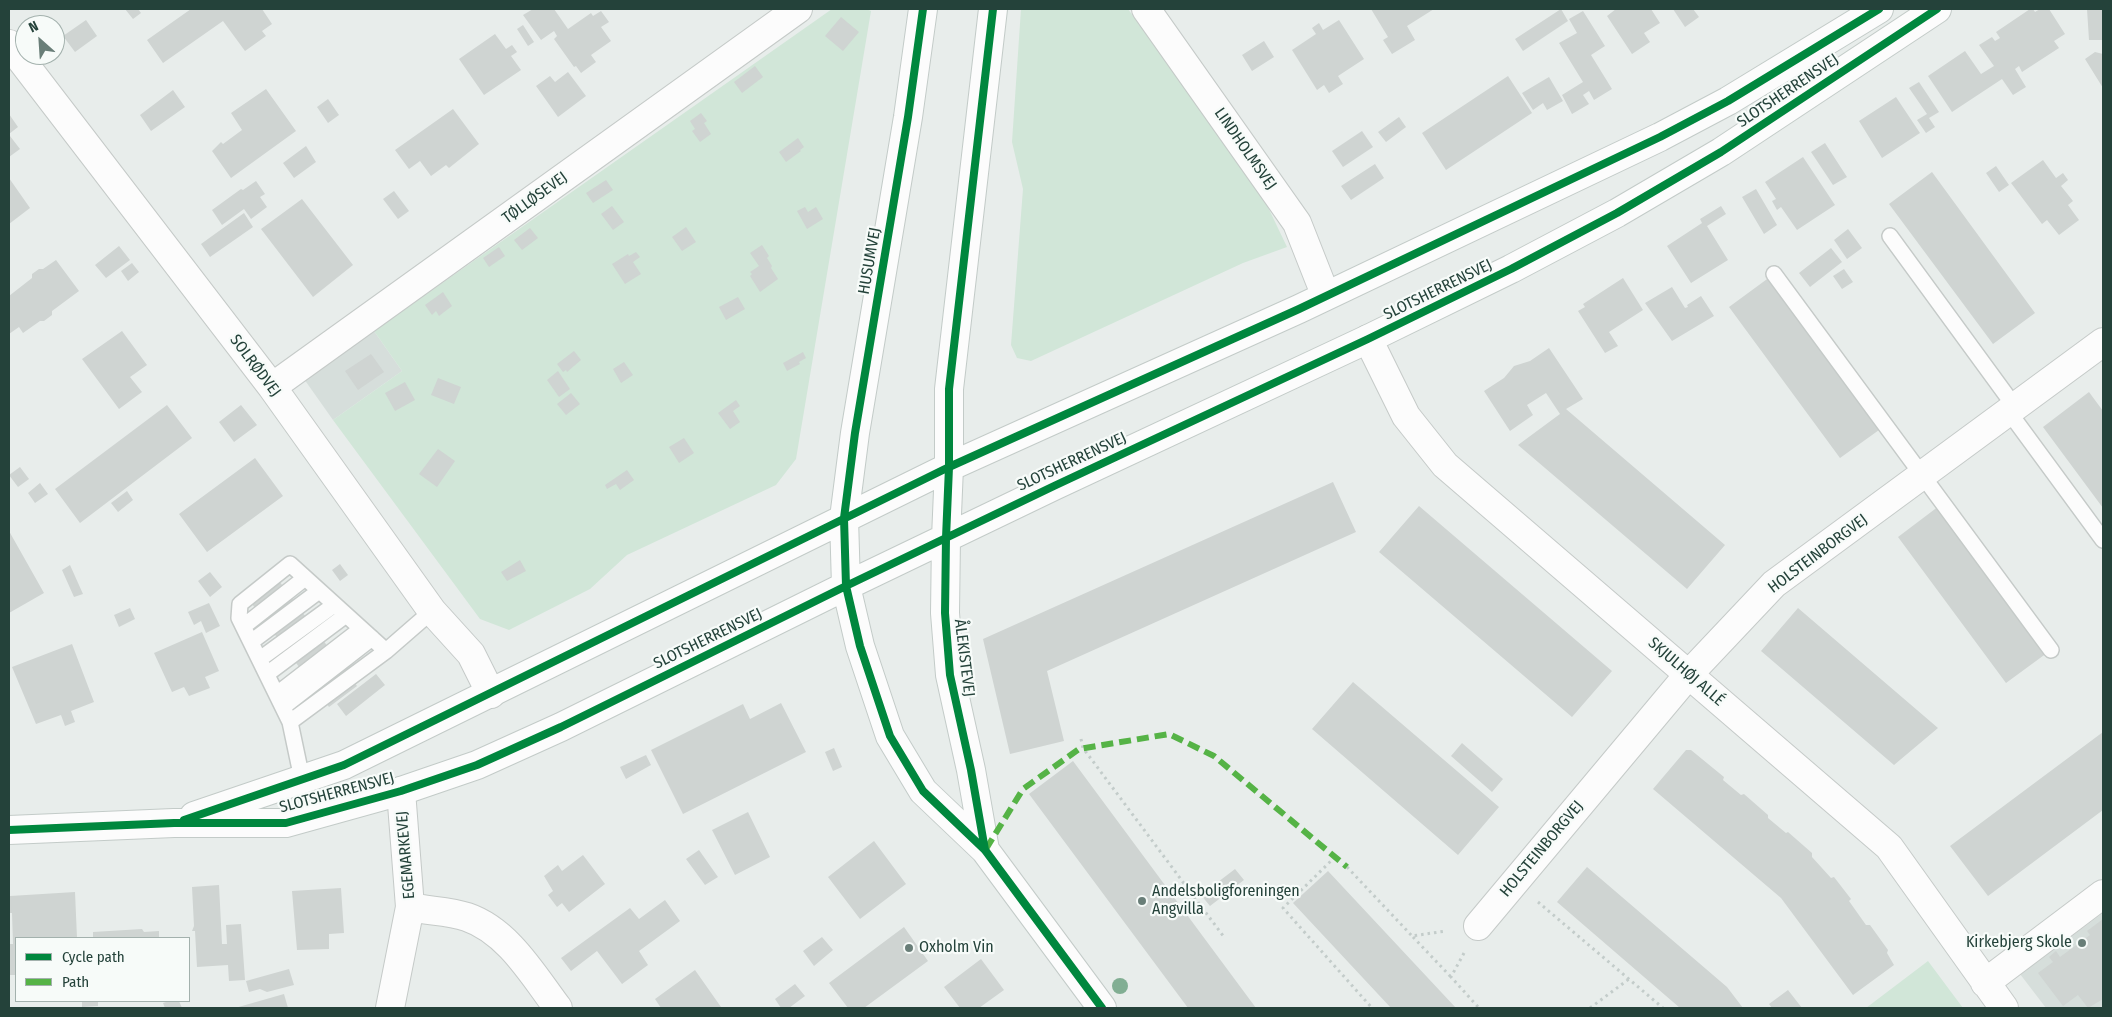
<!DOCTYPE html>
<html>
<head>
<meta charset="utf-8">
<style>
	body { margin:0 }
	#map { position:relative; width:2112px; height:1017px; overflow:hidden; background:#e8edeb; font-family:"Fira Sans Condensed",sans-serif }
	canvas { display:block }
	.frame { position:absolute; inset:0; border:10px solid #24423a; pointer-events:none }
	.legend { position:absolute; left:15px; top:937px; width:175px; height:65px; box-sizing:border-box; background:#f7fbf9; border:1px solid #a3b1ad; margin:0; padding:6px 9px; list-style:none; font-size:15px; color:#24423a }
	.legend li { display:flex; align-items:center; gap:10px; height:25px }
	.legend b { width:25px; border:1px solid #a3b1ad }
	.north { position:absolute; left:15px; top:15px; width:50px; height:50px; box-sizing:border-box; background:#f7fbf9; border:1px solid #a3b1ad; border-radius:50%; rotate:334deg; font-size:14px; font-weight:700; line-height:20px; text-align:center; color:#24423a }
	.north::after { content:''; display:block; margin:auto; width:18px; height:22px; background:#697e78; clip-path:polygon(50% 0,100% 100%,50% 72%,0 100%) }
</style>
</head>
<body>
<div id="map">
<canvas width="2112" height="1017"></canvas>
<div class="frame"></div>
<ul class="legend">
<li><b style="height:6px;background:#00873e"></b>Cycle path</li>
<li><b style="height:6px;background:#55b346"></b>Path</li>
</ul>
<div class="north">N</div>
</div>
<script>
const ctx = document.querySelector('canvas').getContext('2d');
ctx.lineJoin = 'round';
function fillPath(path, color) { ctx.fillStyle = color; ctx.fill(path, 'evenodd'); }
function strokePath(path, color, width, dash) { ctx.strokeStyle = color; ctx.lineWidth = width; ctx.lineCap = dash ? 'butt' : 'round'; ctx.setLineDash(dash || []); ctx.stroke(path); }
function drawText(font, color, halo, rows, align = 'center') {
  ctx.font = font + ' "Fira Sans Condensed",sans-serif'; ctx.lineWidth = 4.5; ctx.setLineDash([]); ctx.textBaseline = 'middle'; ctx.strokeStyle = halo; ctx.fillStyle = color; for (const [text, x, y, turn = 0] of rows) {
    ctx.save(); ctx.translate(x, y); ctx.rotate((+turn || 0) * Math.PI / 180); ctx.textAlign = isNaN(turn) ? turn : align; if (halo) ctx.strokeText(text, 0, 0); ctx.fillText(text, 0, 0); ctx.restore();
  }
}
fillPath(new Path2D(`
	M374 331 402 371 333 420 304 379Z
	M2103 913V1008H2046L2020 974Z`), '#d6dedb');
fillPath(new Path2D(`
	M832 9H866L871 11 796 459 776 485 627 555 590 589 509 630 480 619 333 420 402 371 374 331Z
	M1021 9H1128L1266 203 1287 247 1243 263 1031 361 1017 358 1011 345 1023 189 1012 142Z
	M1928 961 1963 1008H1866Z`), '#d1e6d8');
fillPath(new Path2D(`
	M125 9H138L141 13 133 19Z
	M191 9H262L272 24 262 31 266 36 245 51 223 21 163 63 147 40Z
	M533 9H554L568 29 591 13 593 16 601 11 609 22 601 27 611 41 591 55 596 62 581 73 576 66 574 67 554 39 557 36 554 31 541 40 523 15Z
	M1371 9H1434L1407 26 1415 40 1392 54 1383 40 1388 37Z
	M1561 9 1568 21 1523 51 1515 39Z
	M1616 9H1651L1660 23 1644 33 1650 42 1632 54 1607 16Z
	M1673 9H1693L1699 17 1685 27Z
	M2030 9H2033L2035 12 2040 9H2049L2065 34 2054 41 2059 48 2022 72 2019 66 2015 69 2026 87 2013 95 2002 79 1952 112 1928 76 1965 51 1981 74 1994 66 1979 45 1992 37 1995 41 2000 38 1996 32Z
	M2087 9H2103V40H2089Z
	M1583 11 1605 46 1591 55 1612 89 1594 100 1589 91 1583 95 1589 104 1572 114 1562 95 1583 82 1559 43 1577 33 1569 19Z
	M841 17 859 32 843 51 825 36Z
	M86 20 97 36 75 52 63 36Z
	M1339 20 1364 59 1338 76 1343 84 1329 93 1324 85 1317 90 1292 50 1316 34 1312 28 1319 23 1323 30Z
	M523 25 534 42 528 46 517 29Z
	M495 34 506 49 512 45 517 52 511 56 521 70 484 95 459 59Z
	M1264 41 1274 57 1252 71 1242 55Z
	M2095 52 2103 54V88L2085 59Z
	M755 66 763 77 742 93 734 82Z
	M568 72 586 96 558 117 536 86 550 76 555 82Z
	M1508 76 1532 113 1446 170 1422 133Z
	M1549 77 1563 101 1547 110 1543 103 1533 110 1522 93Z
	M1919 82 1939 112 1929 118 1935 127 1926 133 1917 120 1927 114 1909 88Z
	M266 89 296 131 231 178 212 151 221 142 223 144 242 130 231 113Z
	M173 90 185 107 151 131 140 115Z
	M1896 97 1920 133 1882 158 1859 121Z
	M328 99 339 115 328 123 317 107Z
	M453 109 479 144 449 168 446 165 431 176 420 161 409 169 395 150Z
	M701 113 707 121 704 123 711 134 700 142 692 131 695 129 690 121Z
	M9 114 18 127 9 134Z
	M1399 117 1406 127 1386 142 1378 132Z
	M1362 131 1373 147 1343 167 1332 151Z
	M10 136 20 149 9 157V137Z
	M798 138 804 147 800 150 801 151 786 162 779 152Z
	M1825 143 1847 177 1833 185 1811 152Z
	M306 146 316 162 294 178 283 163Z
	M1803 157 1835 205 1797 230 1781 207 1777 210 1772 201 1776 199 1765 182Z
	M2043 160 2056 178 2063 173 2068 180 2061 186 2073 201 2068 205 2079 220 2059 235 2047 220 2042 224 2011 183Z
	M1375 164 1384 178 1351 200 1341 186Z
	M1996 166 2009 185 1999 192 1986 173Z
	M1932 172 2035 313 1993 344 1889 204Z
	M9 178 30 208 9 224Z
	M606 180 613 190 593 203 586 193Z
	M256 181 265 194 260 197 267 207 251 219 244 209 222 225 212 210 241 189 243 190Z
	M1756 189 1777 225 1764 234 1742 197Z
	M394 191 409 211 398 219 383 199Z
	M302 199 353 265 313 297 261 229Z
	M612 206 624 222 613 230 601 214Z
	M1721 206 1726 214 1707 226 1728 260 1691 283 1667 246 1702 223 1700 219Z
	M805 207 808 212 816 207 823 219 807 229 797 211Z
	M244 213 253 227 210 257 201 244Z
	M686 227 696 242 682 251 672 237Z
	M530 228 538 238 522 250 514 240Z
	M1848 229 1862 248 1847 259 1834 240Z
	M762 245 769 256 767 258 772 266 771 268 778 279 760 292 750 276 752 274 750 272 759 266 750 253Z
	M119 246 130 260 106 278 95 265Z
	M499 247 505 256 489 267 483 258Z
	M1831 248 1842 262 1810 287 1799 273Z
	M636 252 640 257 633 262 641 274 625 284 612 264 628 254 629 256Z
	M56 260 79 291 52 311V315L44 321H40L23 333 19 327 9 334V296L32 278V274L39 269H43Z
	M132 263 139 272 128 281 121 271Z
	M1844 269 1853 282 1842 289 1833 276Z
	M1774 274 1886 425 1840 458 1729 307Z
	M1623 278 1643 310 1609 332 1618 346 1605 353 1578 311 1585 307 1583 304Z
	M1672 287 1685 308 1688 307 1687 305 1701 296 1714 316 1672 341 1645 303Z
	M443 292 452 306 439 316 436 311 432 315 425 305Z
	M738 297 745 309 726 320 719 307Z
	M122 331 147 365 130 377 142 392 119 409 82 359Z
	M1549 348 1583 399 1566 409 1725 545 1687 589 1518 445 1560 414 1546 393 1527 405 1533 415 1510 431 1484 391 1504 378 1514 366 1530 361Z
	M574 351 581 360 567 372 566 370 563 372 557 364Z
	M803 352 806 358 799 362 800 364 787 371 783 363Z
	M371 354 384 372 358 390 345 371Z
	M624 362 633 375 621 383 613 369Z
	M558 371 570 389 559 397 547 380Z
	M438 378 461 387 454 404 431 395Z
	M405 382 415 400 395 411 385 393Z
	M2089 392 2103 411V508L2043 427Z
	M571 393 580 404 566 415 557 404Z
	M736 400 740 406 733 411 740 422 730 429 718 413Z
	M167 405 192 438 80 523 55 489Z
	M241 405 257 425 234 442 219 422Z
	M684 438 694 453 679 463 669 447Z
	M438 449 455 461 437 487 419 474Z
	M255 458 283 496 207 552 179 514Z
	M20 467 29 479 18 487 9 475Z
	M627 470 634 480 620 490 616 484 607 489 605 485Z
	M1333 482 1356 532 1047 671 1064 741 1010 754 983 639Z
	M40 483 48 494 35 503 28 493Z
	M127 491 133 500 118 512 111 503Z
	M1943 503 2051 650 2006 683 1898 537Z
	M1419 506 1612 671 1572 717 1379 552Z
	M9 531 44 593 9 613Z
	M520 560 526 571 507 581 501 572Z
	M340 564 348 575 340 581 332 570Z
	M70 565 83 594 74 597 62 570Z
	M271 570 357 686 329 707 243 592Z
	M210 572 222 587 210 597 198 581Z
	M209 603 220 626 206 633 201 621 194 625 188 612Z
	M130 608 135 619 119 627 114 615Z
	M1798 608 1938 728 1894 765 1761 651Z
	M202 632 219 671 205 677 210 688 189 696 184 687 172 692 154 653Z
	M72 644 94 702 71 711 75 722 65 726 61 715 36 724 12 667Z
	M376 674 385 685 346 716 337 704Z
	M1353 682 1499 807 1458 855 1312 729Z
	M781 703 806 752 683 814 651 750 743 704 750 719Z
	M2103 732V810L1988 896 1950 846Z
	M1462 743 1503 779 1492 792 1451 756Z
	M834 748 842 767 833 771 825 752Z
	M1686 750H1691L1724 777 1723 780 1741 795 1744 794 1768 815V818L1786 833 1788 832 1812 853V857L1831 878 1834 877 1851 899 1849 901 1866 925H1870L1888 950 1887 953 1894 965 1853 995 1781 898 1653 789Z
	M646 755 651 765 626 779 620 767Z
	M1073 761 1256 1008H1188L1029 794Z
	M748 812 770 857 735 875 712 830Z
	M874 841 906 884 860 919 828 877Z
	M699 850 718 877 705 885 686 859Z
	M583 855 605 884 569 912 562 903 557 907 548 895 553 891 544 876 558 865 562 871Z
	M1587 867 1727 987 1743 1008H1680L1557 902Z
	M1235 869 1244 880 1210 906 1201 895Z
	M1328 871 1456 1008H1391L1293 903Z
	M219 885 222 944H227L226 925 241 924 245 980 229 981 228 965 197 967 195 931H192L194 926 192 887Z
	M341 888 344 933 329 934V949L297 950 292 891Z
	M75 892 77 938H16L15 975H9V944H13L12 913H9L10 896Z
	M665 900 680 921 639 951 648 965 622 984 597 951 571 971 561 958 630 908 639 919Z
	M2103 919V999L2088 1008 2078 995 2063 1006 2038 973 2053 962 2049 957 2056 951 2060 957 2090 935 2087 931Z
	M904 927 928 961 864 1008H848L829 983Z
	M142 929 144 932 159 931V938H93V932Z
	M822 937 833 950 814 966 803 951Z
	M981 959 1004 990 979 1008H960L944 987Z
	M289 969 294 985 267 992 260 989 249 992 246 981Z
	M695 970 721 1007 718 1008H661L655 999Z
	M795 984 805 996 789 1008H781L775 999Z
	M1788 990 1802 1008H1772L1769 1004Z
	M284 994 288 1008H235Z
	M82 1001H98V1006L82 1007Z
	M169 1001H179L182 1008H165L163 1003Z`), '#cfd4d2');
const lane = new Path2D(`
	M1890 236 2015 407
	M1774 274 2051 650
	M2009 412 2103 540
	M244 626 305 578
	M251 642 319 591
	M260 659 334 605
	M267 674 346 615
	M277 694 361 629
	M283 707 372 638
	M290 722 386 651
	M302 779 290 722 239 618 240 604 290 564 386 651 432 611`);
const street = new Path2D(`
	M1146 9 1297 223 1325 294
	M9 44 272 387 432 611 471 654 491 694
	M1368 339 1406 416 1445 465 1889 847 2004 1008
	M272 387 798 9
	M410 907C428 911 450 911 467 917 508 931 533 975 558 1008
	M1478 926 1689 674 1774 584 2103 342
	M1985 983 2103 894
	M390 1008 410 907 401 791`);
const secondary = new Path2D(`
	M923 9 908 117 855 433 844 518 846 586 860 646 890 736 923 791 985 850 1102 1008
	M194 816 344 765 949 467 1299 309 1660 137 1728 101 1879 9
	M9 830 174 823H286L401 791 477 765 561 727 846 586 1054 486 1368 339 1511 269 1617 213 1721 152 1937 9
	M985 850 971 770 950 675 945 613 946 538 949 467V389L993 9`);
strokePath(lane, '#c5cac8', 18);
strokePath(street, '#c5cac8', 30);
strokePath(secondary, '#c3cbc8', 30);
strokePath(new Path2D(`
	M1081 739 1083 748 1224 937
	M1335 857 1283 908 1372 1008
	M1347 867 1412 936 1446 931
	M1538 902 1663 1008
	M1413 937 1451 977
	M1464 953 1451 977 1479 1008
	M1590 1008 1629 979`), '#c3ccca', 3, [2.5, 4]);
strokePath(lane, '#fcfcfc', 15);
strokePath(street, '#fcfcfc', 28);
strokePath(secondary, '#fcfcfc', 28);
strokePath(new Path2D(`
	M986 849 1023 789 1079 749 1169 734 1214 756 1347 867`), '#55b346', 6, [12, 6]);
strokePath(new Path2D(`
	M923 9 908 117 855 433 844 518 846 586 860 646 890 736 923 791 985 850 1102 1008
	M184 820 344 765 949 467 1299 309 1660 137 1728 101 1879 9
	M9 830 174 823H286L401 791 477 765 561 727 846 586 1054 486 1368 339 1511 269 1617 213 1721 152 1937 9
	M985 850 971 770 950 675 945 613 946 538 949 467V389L993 9`), '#00873e', 8);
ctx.fillStyle = '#81ae93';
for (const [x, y] of [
	[1120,986]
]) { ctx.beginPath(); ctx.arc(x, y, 8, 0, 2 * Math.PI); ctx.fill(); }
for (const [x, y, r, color] of [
	[1142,901,5,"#697e78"],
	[2082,943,5,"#697e78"],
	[909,948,5,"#697e78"]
]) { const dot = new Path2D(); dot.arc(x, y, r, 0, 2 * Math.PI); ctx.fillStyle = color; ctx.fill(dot); strokePath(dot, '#f7fbf9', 2); }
drawText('16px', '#24423a', '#f7fbf9', [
	["SLOTSHERRENSVEJ",1788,91,-34],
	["LINDHOLMSVEJ",1245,149,55],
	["TØLLØSEVEJ",535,198,-36],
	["HUSUMVEJ",870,261,-80],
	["SLOTSHERRENSVEJ",1438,290,-26],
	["SOLRØDVEJ",255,366,53],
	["SLOTSHERRENSVEJ",1072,462,-25],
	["HOLSTEINBORGVEJ",1818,554,-37],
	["SLOTSHERRENSVEJ",708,639,-26],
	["ÅLEKISTEVEJ",964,658,83],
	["SKJULHØJ ALLÉ",1686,672,41],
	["SLOTSHERRENSVEJ",337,793,-15],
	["HOLSTEINBORGVEJ",1542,849,-50],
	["EGEMARKEVEJ",406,855,-95]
]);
drawText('16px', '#24423a', '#f7fbf9', [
	["Andelsboligforeningen",1152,892],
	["Angvilla",1152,910],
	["Kirkebjerg Skole",2072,943,"right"],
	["Oxholm Vin",919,948]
], 'left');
</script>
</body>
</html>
